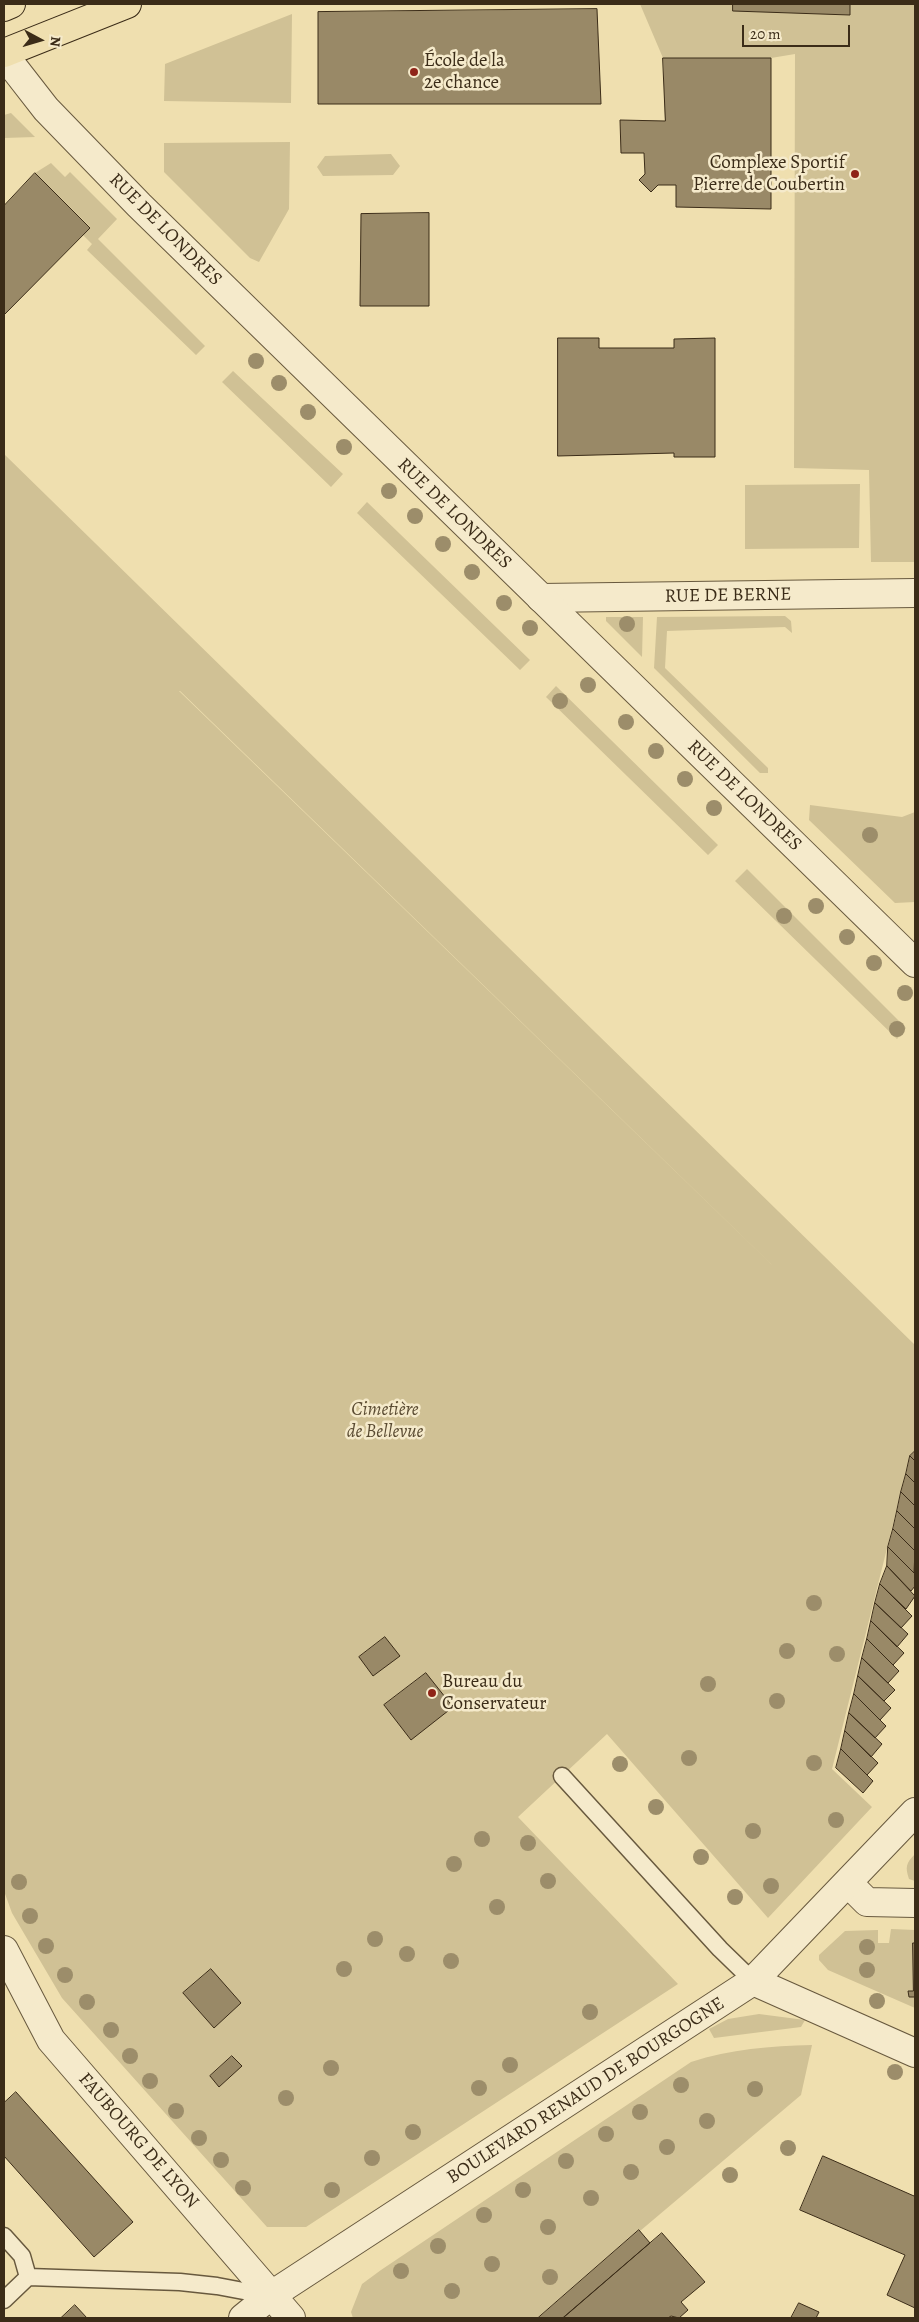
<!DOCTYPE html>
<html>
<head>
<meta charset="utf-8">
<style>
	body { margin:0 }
	#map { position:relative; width:919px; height:2322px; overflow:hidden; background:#efdfaf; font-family:Alegreya,serif }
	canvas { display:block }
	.frame { position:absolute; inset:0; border:5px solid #3b2c18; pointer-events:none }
	.north { position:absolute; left:15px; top:15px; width:50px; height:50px; -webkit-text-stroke:4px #f5eacb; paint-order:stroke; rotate:96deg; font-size:14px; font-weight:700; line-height:20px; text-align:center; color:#3b2c18 }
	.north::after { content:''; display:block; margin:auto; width:18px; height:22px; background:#3b2c18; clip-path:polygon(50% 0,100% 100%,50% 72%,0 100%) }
	.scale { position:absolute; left:742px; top:25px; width:108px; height:22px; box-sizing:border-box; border:2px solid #3b2c18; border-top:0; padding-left:6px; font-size:15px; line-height:18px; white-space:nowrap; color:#3b2c18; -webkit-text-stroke:4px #f5eacb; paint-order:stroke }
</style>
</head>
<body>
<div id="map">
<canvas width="919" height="2322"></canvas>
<div class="frame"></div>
<div class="north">N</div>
<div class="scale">20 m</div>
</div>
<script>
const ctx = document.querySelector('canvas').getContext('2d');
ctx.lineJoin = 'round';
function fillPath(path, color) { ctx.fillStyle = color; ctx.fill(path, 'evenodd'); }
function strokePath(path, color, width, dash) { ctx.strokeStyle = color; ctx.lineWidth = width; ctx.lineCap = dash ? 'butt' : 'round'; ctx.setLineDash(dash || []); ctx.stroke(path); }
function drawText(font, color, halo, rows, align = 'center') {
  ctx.font = font + ' Alegreya,serif'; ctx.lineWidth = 5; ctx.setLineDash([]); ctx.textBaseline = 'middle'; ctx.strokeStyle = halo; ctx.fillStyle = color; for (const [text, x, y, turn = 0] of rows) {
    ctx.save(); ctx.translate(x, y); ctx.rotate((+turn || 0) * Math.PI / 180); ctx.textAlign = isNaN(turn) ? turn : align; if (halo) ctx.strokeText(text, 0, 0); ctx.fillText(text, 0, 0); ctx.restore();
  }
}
fillPath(new Path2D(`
	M640 4H915V562H871L869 470 794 468 795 54 771 58H663Z
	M292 14 291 103 164 101 165 64Z
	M11 113 35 137 4 138V115Z
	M290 142 289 209 259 262 250 258 164 172V143Z
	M391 154 400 166 393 175 323 176 317 167 325 156Z
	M51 163 65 177 70 172 117 219 98 239 205 346 196 355 87 250 92 244 83 235 90 227 35 173Z
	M233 371 343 474 331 487 222 382Z
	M4 454 915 1345V1451L910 1456 832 1769 872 1807 768 1918 607 1734 518 1817 678 1984 306 2227H267L62 1998 12 1913 4 1891ZM179 691H180L802 1294Z
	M860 484 859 548 745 549V485Z
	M367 502 530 660 520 670 357 513Z
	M785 616 791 621 792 633 785 627 667 631 665 668 768 768V773H760L654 668 657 617Z
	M606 617H643L642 657 606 621Z
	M556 686 718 845 708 855 546 697Z
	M810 805 902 817 915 812V902L895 903 809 820Z
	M747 869 906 1028 897 1039 735 881Z
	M915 1854V1881L909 1879C905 1867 906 1863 915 1854Z
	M891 1929 915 1930V1943L913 1944V1991L908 1992 909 1997H915V2008L828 1970 819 1960V1955L845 1931 878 1930V1943H889Z
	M759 2014 805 2020 801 2027 714 2038 709 2029 728 2019Z
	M812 2045 801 2095 537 2318H353L351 2312 362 2284 381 2270 691 2062C731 2049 770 2046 812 2045Z`), '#d0c195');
const building = new Path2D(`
	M733 4H850V15L733 11Z
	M597 9 601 104H318V12Z
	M663 58H771V209L676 207V185H658L651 192 639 180 645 174 644 153H621L620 120 665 121Z
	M35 173 90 228 4 315V206Z
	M429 213V306H360L361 214Z
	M558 338H599V348H674V339L715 338V457H674V453L558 456Z
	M915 1451V1461L910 1456Z
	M910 1456 915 1461V1483L906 1474Z
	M906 1474 915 1483V1506L901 1492Z
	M901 1492 915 1506V1529L897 1511Z
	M897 1511 915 1529V1551L893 1529Z
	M893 1529 915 1551 914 1573 888 1547Z
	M888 1547 915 1574V1586L911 1591 887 1566Z
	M887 1566 915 1596 906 1609 880 1584Z
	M880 1584 912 1616 901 1628 875 1603Z
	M875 1603 908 1634 897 1647 871 1621Z
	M871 1621 904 1653 893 1665 867 1639Z
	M385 1637 400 1656 373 1676 359 1657Z
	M867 1639 899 1671 888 1683 862 1658Z
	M862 1658 895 1690 884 1701 858 1676Z
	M426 1673 453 1707 411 1740 384 1705Z
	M858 1676 891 1708 880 1720 854 1694Z
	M854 1694 886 1726 875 1738 849 1713Z
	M849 1713 882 1744 871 1757 845 1731Z
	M845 1731 878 1763 867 1775 841 1749Z
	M841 1749 873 1781 863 1793 836 1768Z
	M913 1943H915V1997H909L908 1991H913Z
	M211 1969 241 2003 214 2028 183 1993Z
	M232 2056 242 2066 219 2087 210 2076Z
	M16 2092 133 2222 94 2257 4 2156V2103Z
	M823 2156 914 2196 915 2194V2308L887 2295 905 2255 800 2210Z
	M639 2230 650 2243 563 2318H538Z
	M662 2233 705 2282 681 2302 688 2310 679 2318 671 2316 668 2318H563Z
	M799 2303 819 2312 816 2318H791Z
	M75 2305 87 2318H61Z`);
fillPath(building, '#998967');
strokePath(building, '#3b2c18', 1);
const service = new Path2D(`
	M562 1776 720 1949 753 1981
	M4 2236 22 2256 28 2277
	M4 2300 28 2277 180 2282 217 2286 270 2296`);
const minor = new Path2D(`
	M541 598 915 593
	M848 1883 867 1902 915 1903
	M753 1981 915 2053
	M243 2318 270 2296`);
const tertiary = new Path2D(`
	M4 55 46 109 139 205 915 963
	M4 1950 51 2040 291 2318
	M270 2296 753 1981 915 1812`);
const primary = new Path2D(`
	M4 7 11 4
	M4 53 127 4`);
strokePath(service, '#68593e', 19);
strokePath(minor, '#68593e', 30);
strokePath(tertiary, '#68593e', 30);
strokePath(primary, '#3b2c18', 30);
strokePath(service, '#f5eacb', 16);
strokePath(minor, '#f5eacb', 28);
strokePath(tertiary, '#f5eacb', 28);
strokePath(primary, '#efdfaf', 28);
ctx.fillStyle = '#9c8d6a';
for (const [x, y] of [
	[256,361],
	[279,383],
	[308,412],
	[344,447],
	[389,491],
	[415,516],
	[443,544],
	[472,572],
	[504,603],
	[627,624],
	[530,628],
	[588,685],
	[560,701],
	[626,722],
	[656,751],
	[685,779],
	[714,808],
	[870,835],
	[816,906],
	[784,916],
	[847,937],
	[874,963],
	[905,993],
	[897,1029],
	[814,1603],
	[787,1651],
	[837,1654],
	[708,1684],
	[777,1701],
	[689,1758],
	[814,1763],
	[620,1764],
	[656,1807],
	[836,1820],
	[753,1831],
	[482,1839],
	[528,1843],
	[701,1857],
	[454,1864],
	[548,1881],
	[19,1882],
	[771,1886],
	[735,1897],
	[497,1907],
	[30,1916],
	[375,1939],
	[46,1946],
	[867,1947],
	[407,1954],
	[451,1961],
	[344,1969],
	[867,1970],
	[65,1975],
	[877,2001],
	[87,2002],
	[590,2012],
	[111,2030],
	[130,2056],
	[510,2065],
	[331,2068],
	[895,2072],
	[150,2081],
	[681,2085],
	[479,2088],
	[755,2089],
	[286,2098],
	[176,2111],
	[640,2112],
	[707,2121],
	[413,2132],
	[606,2134],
	[199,2138],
	[667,2147],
	[788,2148],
	[372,2158],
	[221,2160],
	[566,2161],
	[631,2172],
	[730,2175],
	[243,2188],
	[332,2190],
	[523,2190],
	[591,2198],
	[484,2215],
	[548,2227],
	[438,2246],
	[492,2264],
	[401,2271],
	[550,2277],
	[452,2291]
]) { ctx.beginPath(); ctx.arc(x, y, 8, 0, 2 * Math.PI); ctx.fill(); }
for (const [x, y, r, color] of [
	[414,72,5,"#8f2418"],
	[855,174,5,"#8f2418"],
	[432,1693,5,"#8f2418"]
]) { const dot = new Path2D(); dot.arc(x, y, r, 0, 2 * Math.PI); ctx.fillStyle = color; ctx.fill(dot); strokePath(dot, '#f5eacb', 2); }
drawText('19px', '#3b2c18', '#f5eacb', [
	["École de la",424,61],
	["2e chance",424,83],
	["Complexe Sportif",845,163,"right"],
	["Pierre de Coubertin",845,185,"right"],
	["Bureau du",442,1682],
	["Conservateur",442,1704]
], 'left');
drawText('19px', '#3b2c18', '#f5eacb', [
	["RUE DE LONDRES",165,230,45],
	["RUE DE LONDRES",454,514,44],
	["RUE DE BERNE",728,596,-1],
	["RUE DE LONDRES",744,796,44],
	["BOULEVARD RENAUD DE BOURGOGNE",586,2091,-33],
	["FAUBOURG DE LYON",138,2141,49]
]);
drawText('italic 19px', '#594a31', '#f5eacb', [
	["Cimetière",385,1410],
	["de Bellevue",385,1432]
]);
</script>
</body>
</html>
